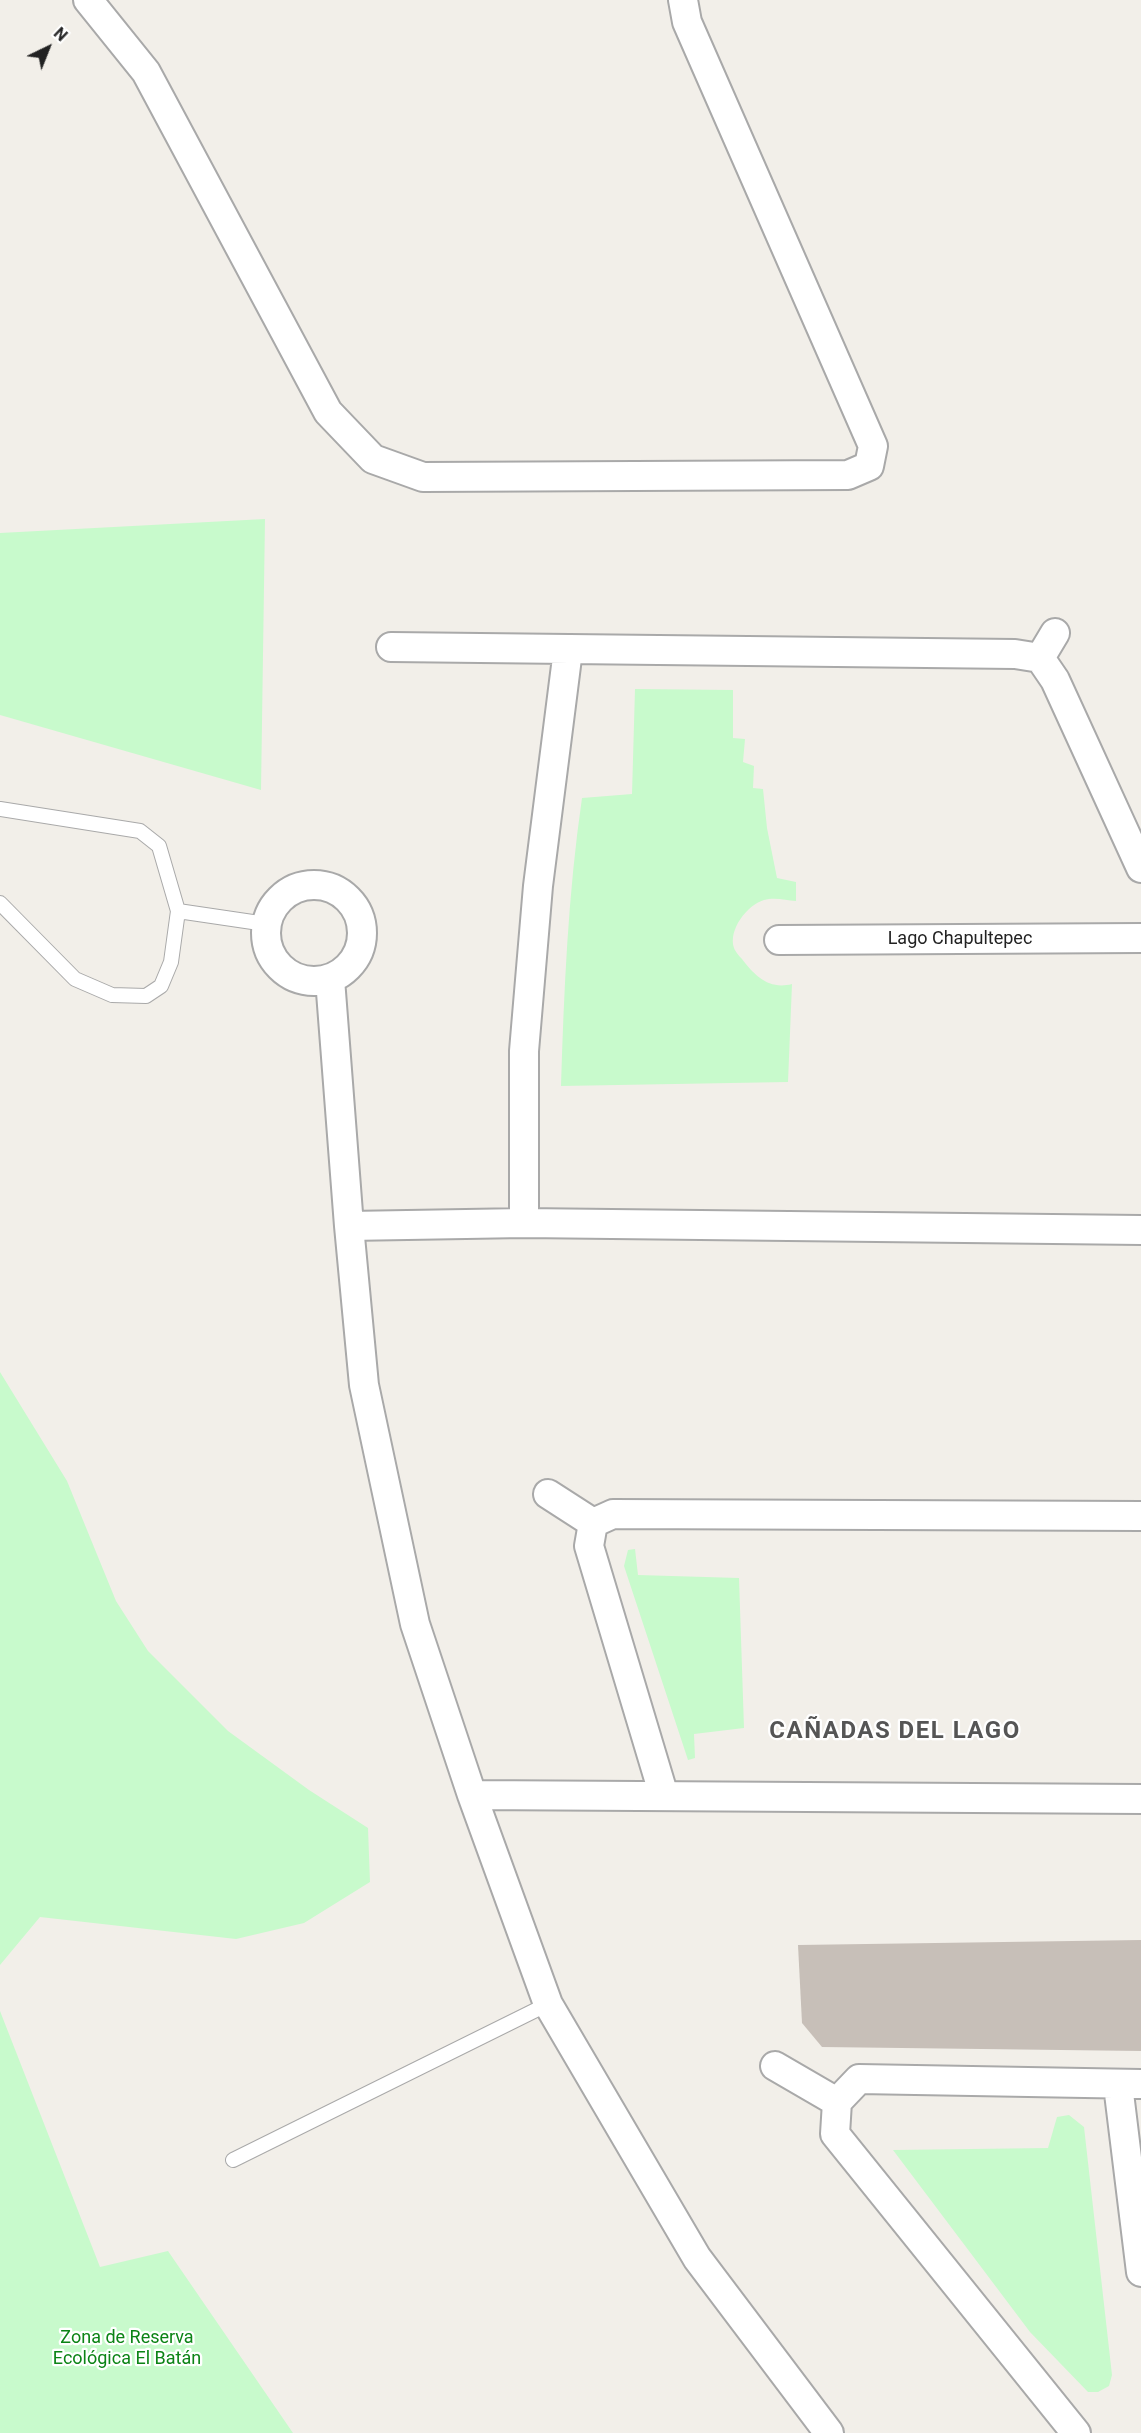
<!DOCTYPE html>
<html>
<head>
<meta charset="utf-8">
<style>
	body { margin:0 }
	#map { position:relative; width:1141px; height:2433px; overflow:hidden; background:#f2efe9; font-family:Roboto,sans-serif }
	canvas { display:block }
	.north { position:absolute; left:18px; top:18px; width:60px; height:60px; -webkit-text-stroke:4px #fff; paint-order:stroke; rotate:43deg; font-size:16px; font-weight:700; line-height:24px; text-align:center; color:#222 }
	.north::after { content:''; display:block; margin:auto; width:21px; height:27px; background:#222; clip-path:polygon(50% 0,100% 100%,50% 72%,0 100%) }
</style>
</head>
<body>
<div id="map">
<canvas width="1141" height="2433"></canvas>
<div class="north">N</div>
</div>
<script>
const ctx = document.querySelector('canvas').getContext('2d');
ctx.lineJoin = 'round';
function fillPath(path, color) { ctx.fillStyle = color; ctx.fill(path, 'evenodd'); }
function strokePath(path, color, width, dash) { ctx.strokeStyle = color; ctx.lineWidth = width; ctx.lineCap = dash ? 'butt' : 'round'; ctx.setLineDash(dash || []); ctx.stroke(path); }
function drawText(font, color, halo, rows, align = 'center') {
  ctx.font = font + ' Roboto,sans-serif'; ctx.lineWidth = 4.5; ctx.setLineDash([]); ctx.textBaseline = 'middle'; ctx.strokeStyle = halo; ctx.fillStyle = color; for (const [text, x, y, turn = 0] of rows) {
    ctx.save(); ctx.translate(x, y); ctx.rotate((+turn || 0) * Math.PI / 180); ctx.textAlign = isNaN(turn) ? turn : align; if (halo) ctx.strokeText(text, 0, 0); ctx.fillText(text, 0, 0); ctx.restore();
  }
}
fillPath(new Path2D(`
	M265 519 261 790 0 715V533Z
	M635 689 733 690V738L745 739 743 762 754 766 753 788 763 789 767 828 777 878 796 882V901C786 900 774 897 764 900 747 905 728 930 734 948 735 951 739 956 742 959 755 976 769 990 792 984L788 1082 561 1086C564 990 568 894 582 798L632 794Z
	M0 1372 67 1481 116 1601 148 1651 228 1731 309 1790 368 1828 370 1882 304 1923 236 1939 40 1917 0 1965Z
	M635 1549 638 1575 739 1578 744 1728 694 1734 695 1758 688 1760 624 1566 628 1550Z
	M0 2011 100 2267 168 2251 293 2433H0Z
	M1069 2115 1084 2127 1112 2375 1109 2386 1098 2392H1088L1030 2332 893 2150 1048 2148 1057 2117Z`), '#c8facc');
fillPath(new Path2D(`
	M1141 1940V2051L822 2047 802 2023 798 1945Z`), '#c7bfb8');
const lane = new Path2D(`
	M0 809 140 831 159 846 178 911 171 962 161 986 146 996 112 995 75 979 0 903
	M178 911 266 924
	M233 2160 548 2004`);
const street = new Path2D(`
	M88 0 146 72 328 412 373 459 423 477 848 475 869 466 873 446 687 22 683 0
	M391 647 1015 654 1040 658 1055 680 1141 868
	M1040 658 1055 633
	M266 933a48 48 0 1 1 96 0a48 48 0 1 1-96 0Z
	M779 940 1141 938
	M330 979 349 1226 364 1385 415 1624 472 1795 548 2004 697 2258 829 2433
	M524 1223V1051L538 886 568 650
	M349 1226 524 1223 1141 1230
	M548 1494 593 1523
	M593 1523 613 1514 1141 1516
	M593 1523 589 1546 664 1796
	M472 1795 1141 1799
	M775 2066 837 2102
	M1118 2085 1141 2272
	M1076 2433 835 2134 837 2102 859 2079 1141 2084`);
strokePath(lane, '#a9a9a9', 16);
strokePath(street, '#a9a9a9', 32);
strokePath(lane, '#fff', 14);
strokePath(street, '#fff', 28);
drawText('18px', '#222', '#fff', [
	["Lago Chapultepec",960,939]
]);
drawText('18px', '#0c8416', '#fff', [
	["Zona de Reserva",127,2338],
	["Ecológica El Batán",127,2359]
]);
ctx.letterSpacing = '1.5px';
drawText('bold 24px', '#555', '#fff', [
	["CAÑADAS DEL LAGO",895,1732]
]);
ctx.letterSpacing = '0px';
</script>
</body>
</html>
